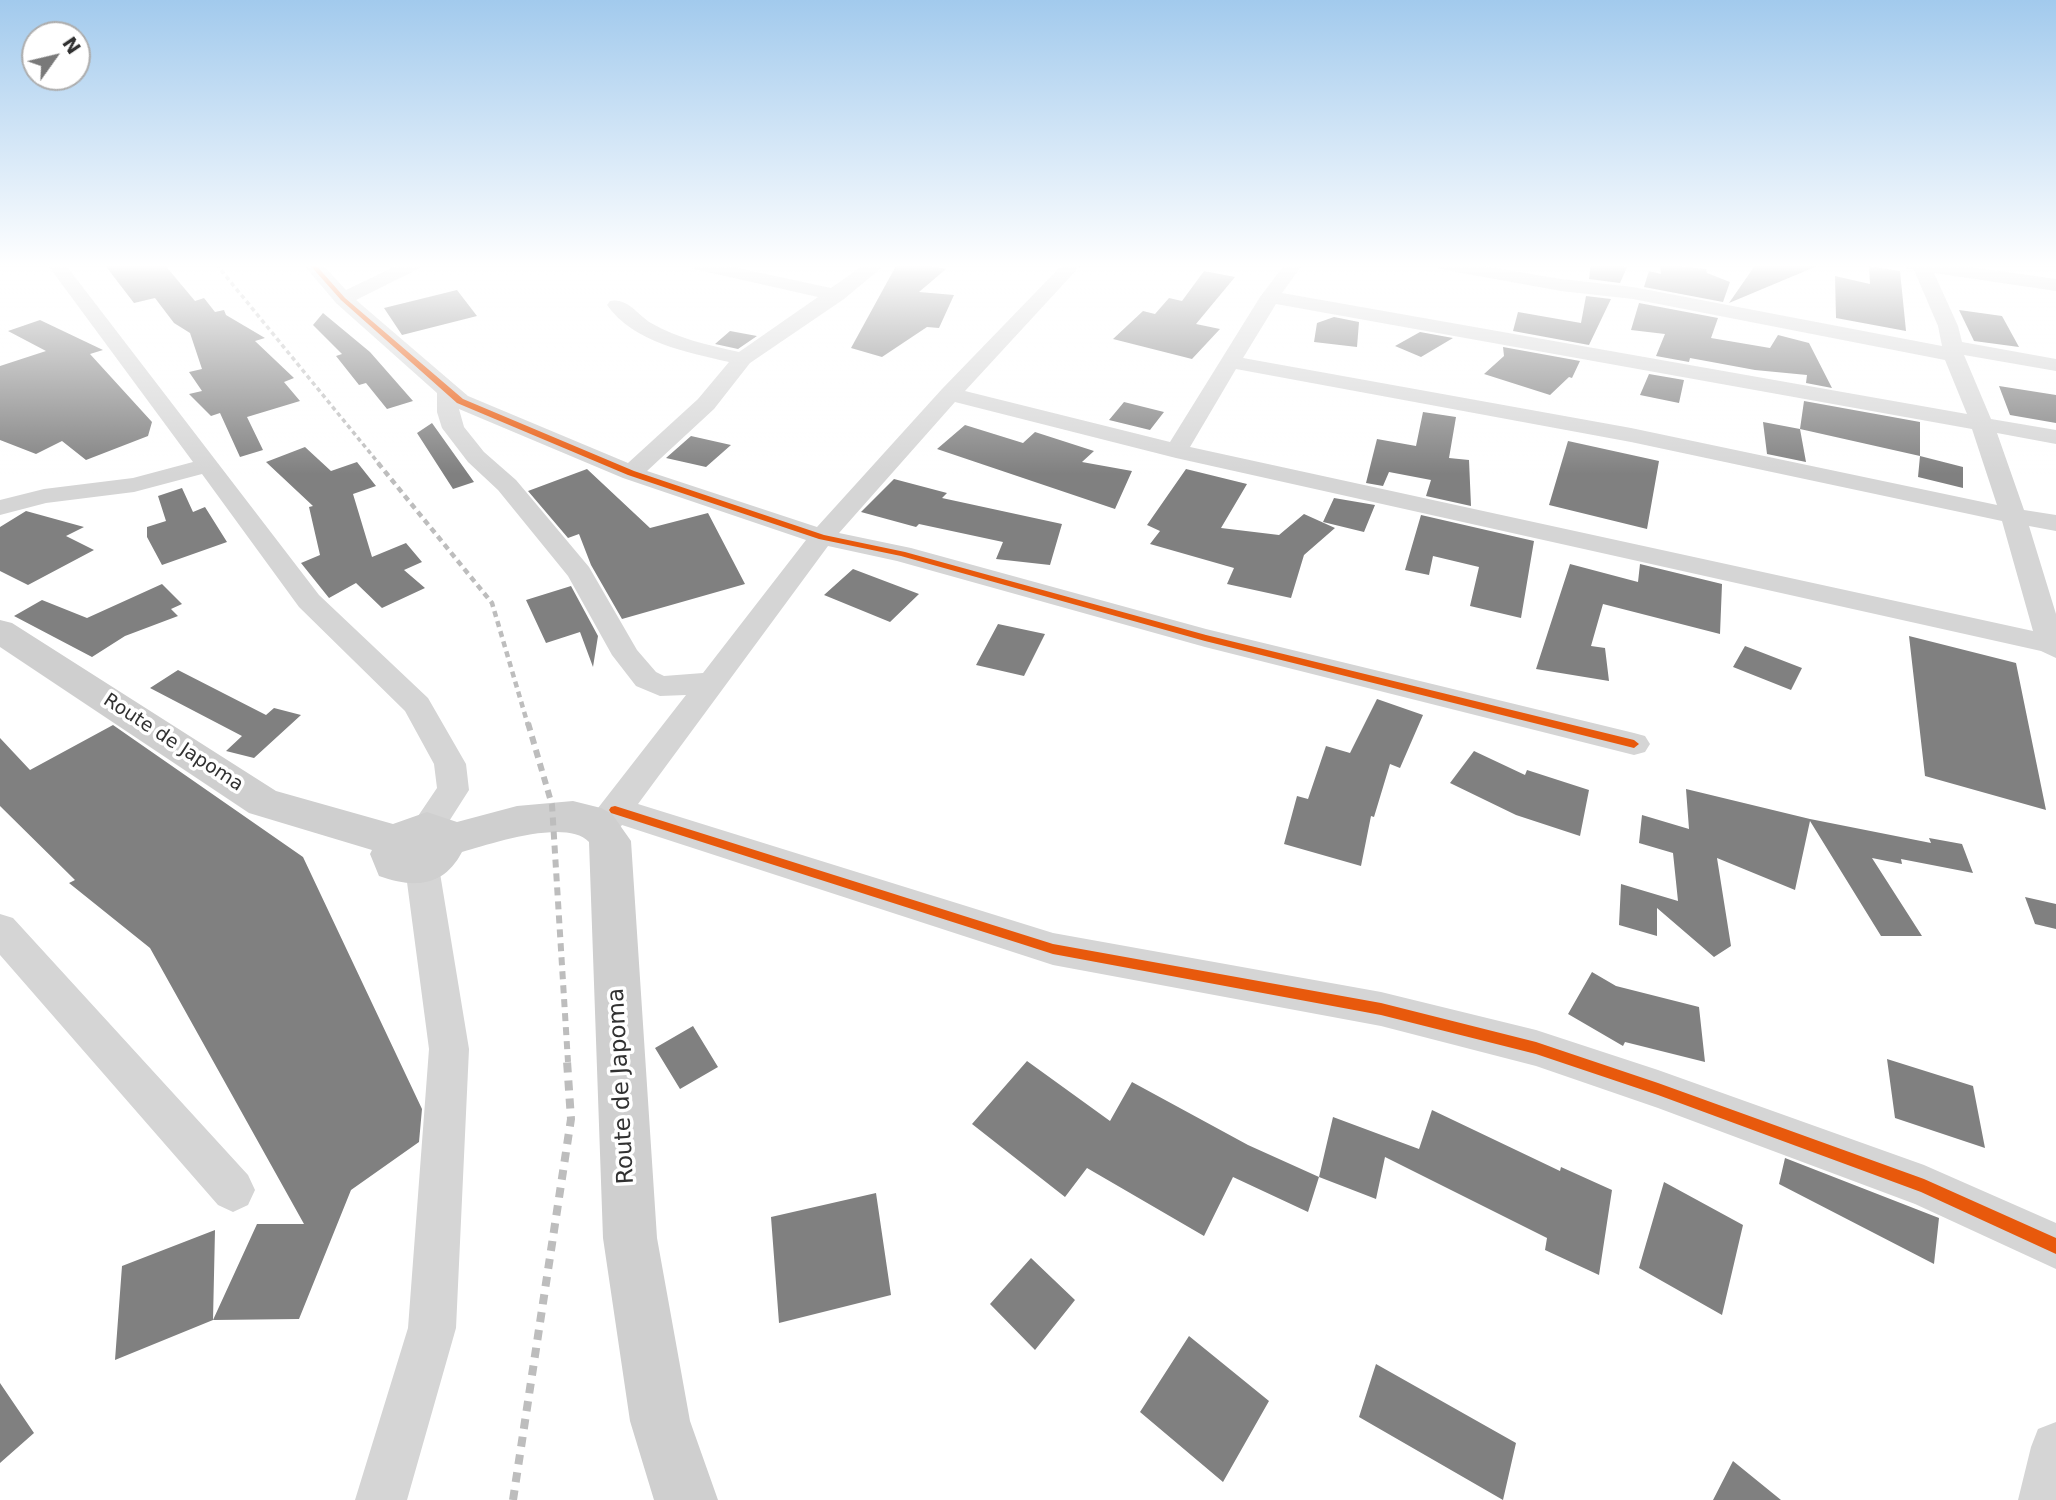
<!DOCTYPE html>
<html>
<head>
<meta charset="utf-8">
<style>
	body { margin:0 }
	#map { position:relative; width:2056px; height:1500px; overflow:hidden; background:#fff; font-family:"DejaVu Sans",sans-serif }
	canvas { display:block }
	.north { position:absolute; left:21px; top:21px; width:70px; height:70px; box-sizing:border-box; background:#fff; border:2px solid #adadad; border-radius:50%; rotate:56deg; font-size:19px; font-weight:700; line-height:28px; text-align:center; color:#313131 }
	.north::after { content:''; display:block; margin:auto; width:24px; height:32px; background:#797979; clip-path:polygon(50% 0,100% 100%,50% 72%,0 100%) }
</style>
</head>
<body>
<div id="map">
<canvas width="2056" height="1500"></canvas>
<div class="north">N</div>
</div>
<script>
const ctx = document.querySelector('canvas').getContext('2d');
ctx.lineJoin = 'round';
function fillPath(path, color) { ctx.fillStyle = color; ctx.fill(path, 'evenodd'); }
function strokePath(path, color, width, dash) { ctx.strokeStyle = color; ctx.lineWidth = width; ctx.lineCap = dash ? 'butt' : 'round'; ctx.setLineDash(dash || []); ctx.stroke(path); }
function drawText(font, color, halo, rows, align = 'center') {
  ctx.font = font + ' "DejaVu Sans",sans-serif'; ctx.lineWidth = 7; ctx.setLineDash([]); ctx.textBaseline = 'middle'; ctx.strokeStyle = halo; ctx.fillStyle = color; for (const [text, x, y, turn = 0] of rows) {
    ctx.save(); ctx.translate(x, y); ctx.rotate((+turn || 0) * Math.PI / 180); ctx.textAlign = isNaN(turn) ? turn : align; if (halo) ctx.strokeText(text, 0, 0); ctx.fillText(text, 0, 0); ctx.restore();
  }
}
fillPath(new Path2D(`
	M104 264H164L195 301 204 298 215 312 224 310 226 315 265 338 255 341 294 378 284 382 300 401 247 417 263 450 240 457 220 413 211 416 189 394 202 391 189 372 202 369 190 333 174 323 155 298 134 303Z
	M897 264H920L946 269 919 292 954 295 939 328 927 327 882 357 851 348Z
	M1591 264H1610L1627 267 1620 283 1589 279Z
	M1660 264 1706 269 1707 273 1730 282 1723 302 1644 287 1649 271 1661 274Z
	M1756 264H1822L1729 303Z
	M1869 266 1900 271 1906 331 1836 318 1835 276 1870 284Z
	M1204 271 1235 277 1196 324 1220 329 1192 359 1113 339 1143 311 1155 314 1169 298 1182 301Z
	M457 290 477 316 402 335 384 308Z
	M1586 296 1611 299 1589 345 1513 331 1518 312 1581 323Z
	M1639 303 1718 318 1711 338 1770 348 1778 335 1809 343 1832 388 1806 383 1807 375 1755 370 1690 358 1689 362 1656 356 1665 334 1631 330Z
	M1959 310 2002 316 2019 347 1974 341Z
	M323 313 370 352 413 401 387 409 366 383 359 385 336 356 342 354 313 325Z
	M1334 317 1359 322 1357 347 1314 342 1317 323Z
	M40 320 103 350 90 354 152 422 148 436 86 460 62 441 36 454 0 440V366L46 351 8 331Z
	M730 331 757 336 738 349 715 344Z
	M1420 332 1453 338 1421 357 1395 346Z
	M1503 347 1580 361 1572 378 1569 377 1550 395 1484 374 1504 356Z
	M1649 374 1684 380 1679 403 1640 395Z
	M1999 386 2056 395V423L2010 415Z
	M1804 401 1920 422V456L1800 429Z
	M1124 402 1164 412 1150 430 1109 420Z
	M1423 412 1456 417 1449 458 1469 460 1471 506 1426 496 1431 480 1389 472 1383 486 1366 483 1377 439 1416 446Z
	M1763 422 1800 429 1806 462 1767 454Z
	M432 423 474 482 453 489 417 433Z
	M965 425 1023 443 1035 432 1094 451 1082 462 1132 471 1115 509 937 449Z
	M691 436 731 445 706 467 666 458Z
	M1568 441 1659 461 1647 529 1549 505Z
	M305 447 331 471 357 462 376 486 353 494 372 557 406 543 422 562 404 570 425 588 382 608 356 583 329 598 301 563 320 555 309 507 313 506 266 462Z
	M1920 456 1963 467V488L1918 477Z
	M587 469 650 528 708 513 745 584 622 619 591 565 579 534 568 538 528 491Z
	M1186 469 1247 484 1221 528 1279 535 1304 514 1335 528 1304 555 1291 598 1227 584 1234 568 1150 544 1160 531 1147 525Z
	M894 479 947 493 942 498 1062 524 1050 565 996 559 1003 542 919 524 916 527 861 512Z
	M182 488 193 512 205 507 227 542 162 565 147 537V527L166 521 158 496Z
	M1334 498 1375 505 1364 532 1323 522Z
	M26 511 84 527 66 536 94 550 28 585 0 571V527Z
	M1421 515 1534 541 1521 618 1470 606 1479 567 1433 556 1429 575 1405 570Z
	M1570 564 1638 582 1640 564 1722 584 1720 634 1603 604 1591 646 1605 648 1609 681 1536 669Z
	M853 569 919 594 890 622 824 595Z
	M162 584 182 604 171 609 178 616 125 636 92 657 14 616 42 600 87 618Z
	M571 586 598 636 593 667 580 632 546 643 526 600Z
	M998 624 1045 634 1024 676 976 665Z
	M1909 636 2016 663 2046 810 1925 776Z
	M1745 646 1802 668 1791 690 1733 667Z
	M178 670 266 715 274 708 301 715 254 758 226 751 242 736 150 688Z
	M1377 699 1423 715 1400 768 1390 764 1374 817 1371 816 1361 866 1284 844 1297 796 1308 799 1326 746 1350 753Z
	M113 725 303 857 422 1109 419 1142 351 1190 299 1319 213 1320 257 1224H304L150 948 69 883 75 880 0 806V738L30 770Z
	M1474 751 1525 775 1527 770 1589 790 1580 836 1516 815 1450 783Z
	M1686 789 1810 819 1931 843 1929 838 1962 844 1973 873 1901 859 1902 864 1872 858 1922 936H1881L1810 821 1795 890 1717 858 1731 946 1714 957 1657 908V936L1619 925 1621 884 1678 901 1673 853 1639 843 1642 815 1689 829Z
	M2025 897 2056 904V929L2035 924Z
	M1592 972 1616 986 1699 1007 1705 1062 1625 1042 1623 1046 1568 1014Z
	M693 1026 718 1067 680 1089 655 1048Z
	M1887 1059 1973 1086 1985 1148 1895 1118Z
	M1027 1061 1110 1121 1132 1082 1248 1145 1319 1177 1308 1212 1233 1177 1204 1236 1087 1168 1065 1197 972 1124Z
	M1432 1110 1560 1171 1561 1167 1612 1190 1599 1275 1545 1250 1547 1238 1385 1157 1376 1199 1319 1177 1333 1117 1419 1149Z
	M1785 1158 1939 1218 1934 1264 1779 1184Z
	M1664 1182 1743 1225 1722 1315 1639 1268Z
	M876 1193 891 1295 779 1323 771 1217Z
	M215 1230 213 1320 115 1360 122 1266Z
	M1031 1258 1075 1300 1035 1350 990 1304Z
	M1189 1336 1269 1401 1223 1482 1140 1412Z
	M1376 1364 1516 1443 1503 1500 1359 1417Z
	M0 1383 34 1433 0 1463Z
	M1733 1461 1781 1500H1713Z`), '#808080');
fillPath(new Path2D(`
	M47 264H65L319 595 428 698 466 764 469 790 439 837 427 841 415 837 410 828 437 788 434 764 405 711 299 607 202 474 134 492 46 503 0 515V500L44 489 133 478 193 462Z
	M303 264H322L346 290 400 264H423L420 268 356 300 468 396 628 463 698 399 729 362C687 352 634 343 607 305L610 301C627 297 638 315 651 323 678 339 709 345 739 352L818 297 694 269 685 264H719L831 288 865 264H886L844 299 750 363 714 409 647 471 817 527 942 389 1063 264H1082L965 391 1170 442 1260 297 1285 264H1303L1282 293 1967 414 1945 360 1633 299 1561 291 1440 269 1431 264H1472L1561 279 1633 287 1942 346 1938 326 1914 270 1906 268 1903 264H1950L2056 279V291L1934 273 1958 326 1962 342 2056 359V371L1964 355 1991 419 2056 430V444L1997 433 2024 510 2056 515V531L2029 526 2056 614V658L2041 651 1176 458 955 402 839 533 911 548 1206 629 1634 733 1645 736 1650 744 1645 752 1634 755 1205 647 897 561 828 546 638 804 1053 933 1381 992 1536 1030 1658 1070 1924 1165 2056 1223V1269L1915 1204 1658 1108 1536 1066 1381 1026 1053 965 622 825C613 838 606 840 591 835L586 826 591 817 686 695 660 696 636 686 612 655 568 576 498 490 468 462 442 428 437 412V393L336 303ZM1276 304 1972 429 1997 505 1631 428 1243 358ZM1236 369 1631 442 2002 521 2033 631 1190 447ZM459 409 623 478 806 540 703 673 664 676 656 672 637 650 589 567 516 480 484 452 464 427Z
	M422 853 434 857 439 867 469 1049 456 1328 407 1500H355L408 1328 429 1049 405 867 410 857Z
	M0 914 13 918 248 1175 255 1190 248 1205 233 1212 218 1205 0 955Z
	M2056 1422V1500H2018L2031 1447 2038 1429Z`), '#d5d5d5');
fillPath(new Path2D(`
	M0 620 12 623 276 791 393 824 427 812 457 822 517 806 573 801 601 808 612 814 631 841 657 1238 690 1421 718 1500H654L630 1421 603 1238 589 842C566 818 491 844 462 852 443 888 413 888 379 876L370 854 372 850 249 813 0 647Z`), '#cfcfcf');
strokePath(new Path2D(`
	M216 264 380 465`), '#bdbdbd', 3.5, [4.5, 3.5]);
strokePath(new Path2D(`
	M378 463 492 603 528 725`), '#bdbdbd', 4.5, [6, 4.5]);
strokePath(new Path2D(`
	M528 723 552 805 568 1062`), '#bdbdbd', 6, [8, 6]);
strokePath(new Path2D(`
	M513 1500 571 1119 567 1061`), '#bdbdbd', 8, [10, 8]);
fillPath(new Path2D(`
	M309 264H315L345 298 463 399 634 471 824 535 905 552 1206 635 1634 740 1639 744 1634 748 1205 641 901 556 819 539 628 475 457 403 341 300Z
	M615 806 1053 944 1381 1003 1536 1042 1658 1083 1924 1179 2056 1238V1254L1921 1192 1658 1095 1536 1054 1381 1015 1053 954 611 813 609 810 611 807Z`), '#e8590c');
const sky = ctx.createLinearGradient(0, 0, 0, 474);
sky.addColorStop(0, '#a2caed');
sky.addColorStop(0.56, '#fff');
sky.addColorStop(1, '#ffffff00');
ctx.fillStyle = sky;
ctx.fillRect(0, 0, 2056, 474);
drawText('19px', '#313131', '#fff', [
	["Route de Japoma",173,743,33]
]);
drawText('23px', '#313131', '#fff', [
	["Route de Japoma",622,1086,-93]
]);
</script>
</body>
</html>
